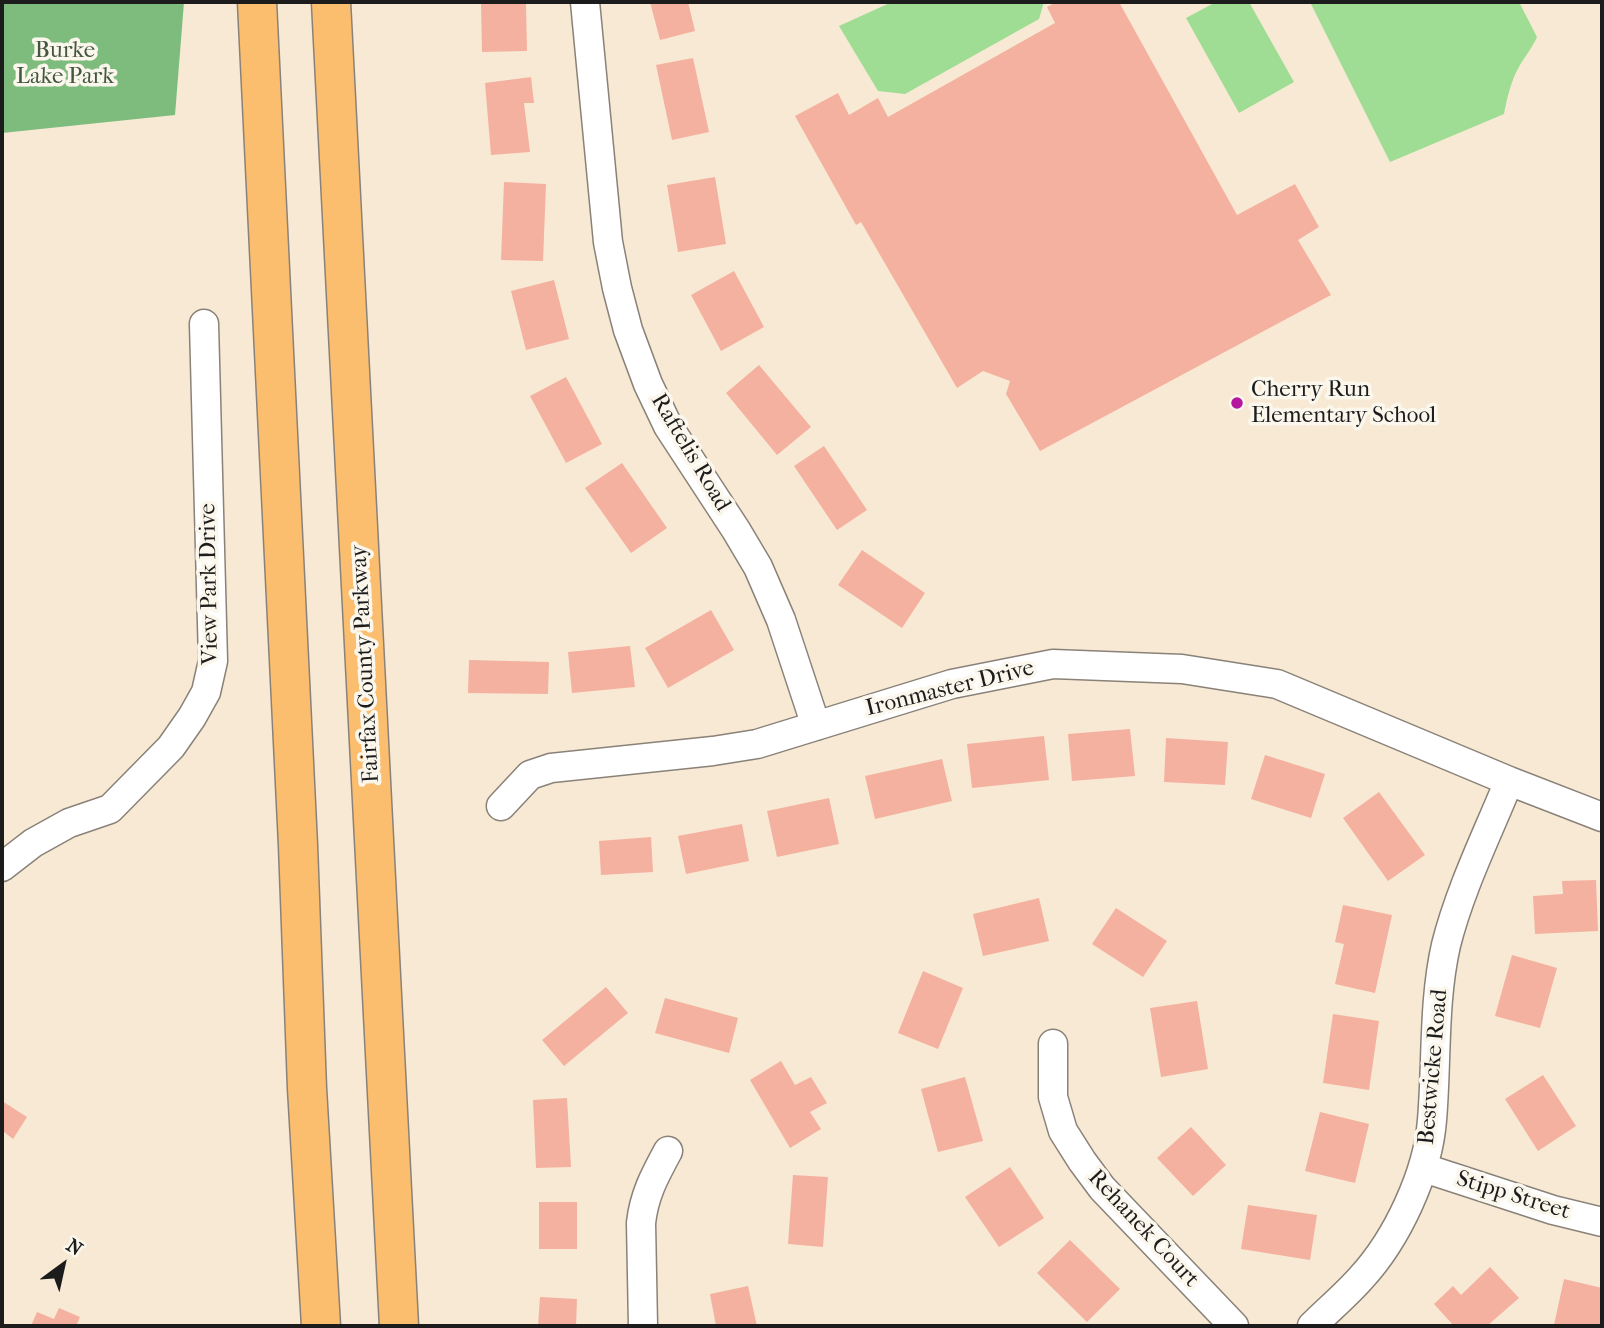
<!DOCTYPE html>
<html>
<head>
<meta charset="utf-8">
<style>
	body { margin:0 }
	#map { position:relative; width:1604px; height:1328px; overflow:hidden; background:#f7e9d4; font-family:"IM FELL French Canon",serif }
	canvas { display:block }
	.frame { position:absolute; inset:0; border:4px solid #1c1c1c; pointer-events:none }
	.north { position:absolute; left:28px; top:1230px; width:70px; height:70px; -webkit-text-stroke:5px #fbf7ec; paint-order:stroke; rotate:33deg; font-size:19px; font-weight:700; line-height:28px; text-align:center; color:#1c1c1c }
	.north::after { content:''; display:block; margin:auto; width:24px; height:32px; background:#1c1c1c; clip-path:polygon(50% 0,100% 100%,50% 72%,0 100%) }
</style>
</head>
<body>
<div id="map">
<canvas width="1604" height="1328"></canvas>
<div class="frame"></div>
<div class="north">N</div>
</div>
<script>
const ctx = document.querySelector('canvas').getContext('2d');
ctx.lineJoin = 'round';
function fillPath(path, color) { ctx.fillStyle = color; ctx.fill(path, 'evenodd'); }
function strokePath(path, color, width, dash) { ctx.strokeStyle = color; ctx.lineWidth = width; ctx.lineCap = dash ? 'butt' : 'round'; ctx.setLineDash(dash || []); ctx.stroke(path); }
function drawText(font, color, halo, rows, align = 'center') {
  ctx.font = font + ' "IM FELL French Canon",serif'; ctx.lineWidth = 7; ctx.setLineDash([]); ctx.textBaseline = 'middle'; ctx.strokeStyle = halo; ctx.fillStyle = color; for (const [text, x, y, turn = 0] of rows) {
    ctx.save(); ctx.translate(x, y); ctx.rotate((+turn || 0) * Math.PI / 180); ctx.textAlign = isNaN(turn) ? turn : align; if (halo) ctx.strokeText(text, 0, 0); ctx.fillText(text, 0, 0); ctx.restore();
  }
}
fillPath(new Path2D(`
	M892 2H1044L1039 19 905 94 878 91 839 26Z
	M1216 2H1249L1294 82 1239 113 1186 18Z
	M1310 2H1519L1537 37C1532 48 1526 55 1520 65 1511 80 1507 98 1504 114L1390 162Z`), '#9edd93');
fillPath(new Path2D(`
	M2 2H184L175 115 2 133Z`), '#7ebc7d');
fillPath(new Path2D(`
	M481 2H526L527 51 482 52Z
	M650 2H688L695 31 660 40Z
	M1056 2H1119L1237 215 1295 184 1319 227 1298 240 1331 295 1040 451 1006 394 1010 381 983 371 957 388 861 222 856 225 795 116 838 93 849 115 878 98 888 117 1055 23 1047 7Z
	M693 58 709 132 672 140 656 65Z
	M531 77 534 103H524L530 152 491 155 485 83Z
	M715 177 726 244 678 252 667 185Z
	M504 182 546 184 543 261 501 260Z
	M734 271 764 327 721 351 691 295Z
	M554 280 569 339 526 350 511 291Z
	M759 365 811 427 777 455 726 393Z
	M566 377 602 444 566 463 530 396Z
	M824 446 867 510 837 530 794 466Z
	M622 463 667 528 631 553 585 488Z
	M862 550 925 593 902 628 838 585Z
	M711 610 734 650 668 688 645 648Z
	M630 646 635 687 572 693 568 652Z
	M469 660 549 662 548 694 468 693Z
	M1130 729 1135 776 1072 781 1068 734Z
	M1044 736 1049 780 972 788 967 744Z
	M1166 738 1228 742 1225 785 1164 782Z
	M1265 755 1325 774 1311 818 1251 799Z
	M942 759 952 801 875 819 865 776Z
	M1379 792 1425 855 1388 881 1343 818Z
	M829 798 839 844 777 857 767 811Z
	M742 824 749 861 686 874 678 836Z
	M651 837 653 872 601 875 599 841Z
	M1596 880 1598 931 1535 934 1533 896 1563 894 1562 881Z
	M1039 898 1049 941 983 956 973 914Z
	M1343 905 1392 915 1375 993 1335 984 1344 944 1335 942Z
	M1116 908 1167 941 1143 977 1092 944Z
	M1512 955 1557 968 1540 1028 1495 1016Z
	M923 971 963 988 938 1049 898 1033Z
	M606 987 628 1013 564 1066 542 1040Z
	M665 998 738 1018 729 1053 655 1033Z
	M1197 1001 1208 1069 1161 1077 1150 1008Z
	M1333 1014 1379 1021 1369 1090 1323 1083Z
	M781 1061 795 1085 811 1077 827 1103 810 1112 821 1129 790 1148 750 1080Z
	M1543 1075 1576 1126 1538 1151 1505 1099Z
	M965 1077 983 1141 938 1152 921 1089Z
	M567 1098 571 1167 536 1168 533 1100Z
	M2 1101 27 1117 13 1139 4 1132 2 1135Z
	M1320 1112 1369 1124 1355 1183 1305 1171Z
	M1191 1127 1226 1165 1193 1196 1157 1158Z
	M1010 1167 1044 1218 999 1247 965 1197Z
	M793 1175 828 1177 823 1247 788 1244Z
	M539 1202H577V1249H539Z
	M1248 1205 1317 1215 1310 1260 1241 1249Z
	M1070 1240 1120 1289 1087 1322 1037 1273Z
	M1490 1267 1519 1298 1487 1326H1454L1434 1304 1453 1286 1461 1295Z
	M1564 1279 1602 1288V1326L1554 1325Z
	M748 1286 757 1326H716L710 1294Z
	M540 1297 577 1299 576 1326H538Z
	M59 1308 80 1317 76 1326H31L37 1312 54 1319Z`), '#f5b19f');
const minor = new Path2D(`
	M585 2 608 242 617 288 628 330 648 384 668 426 736 530 758 567 781 620 816 726
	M501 806 530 775 551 768 713 751 757 744 952 684 1053 664 1182 669 1277 684 1509 781 1602 817
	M2 867 33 843 69 823 110 809 171 747 192 717 206 692 213 661 204 324
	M1053 1044V1097L1063 1131 1082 1161 1102 1188 1234 1326
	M1424 1168 1553 1210 1602 1222
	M643 1326 641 1223C644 1195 655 1175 668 1151
	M1312 1326C1328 1310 1346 1295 1361 1278 1397 1239 1428 1173 1432 1120 1437 1062 1433 1002 1446 945 1460 889 1487 835 1509 781`);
const trunk = new Path2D(`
	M257 2 298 845 307 1088 321 1326
	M331 2 399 1326`);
strokePath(minor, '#8a8278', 31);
strokePath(trunk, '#8a8278', 41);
strokePath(minor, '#fff', 28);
strokePath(trunk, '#fbbd6e', 38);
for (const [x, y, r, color] of [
	[1237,403,7,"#b5179e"]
]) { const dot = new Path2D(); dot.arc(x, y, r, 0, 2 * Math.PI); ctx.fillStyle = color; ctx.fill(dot); strokePath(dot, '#fbf7ec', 2.5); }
drawText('23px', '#435640', '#fbf7ec', [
	["Burke",65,51],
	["Lake Park",65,77]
]);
drawText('23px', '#1c1c1c', '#fbf7ec', [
	["Cherry Run",1251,390],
	["Elementary School",1251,416]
], 'left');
drawText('23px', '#1c1c1c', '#fbf7ec', [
	["Raftelis Road",690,453,59],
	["View Park Drive",210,584,-91],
	["Fairfax County Parkway",366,664,-93],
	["Ironmaster Drive",950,689,-14],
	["Bestwicke Road",1434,1067,-85],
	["Stipp Street",1513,1196,17],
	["Rehanek Court",1143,1229,47]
]);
</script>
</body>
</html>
